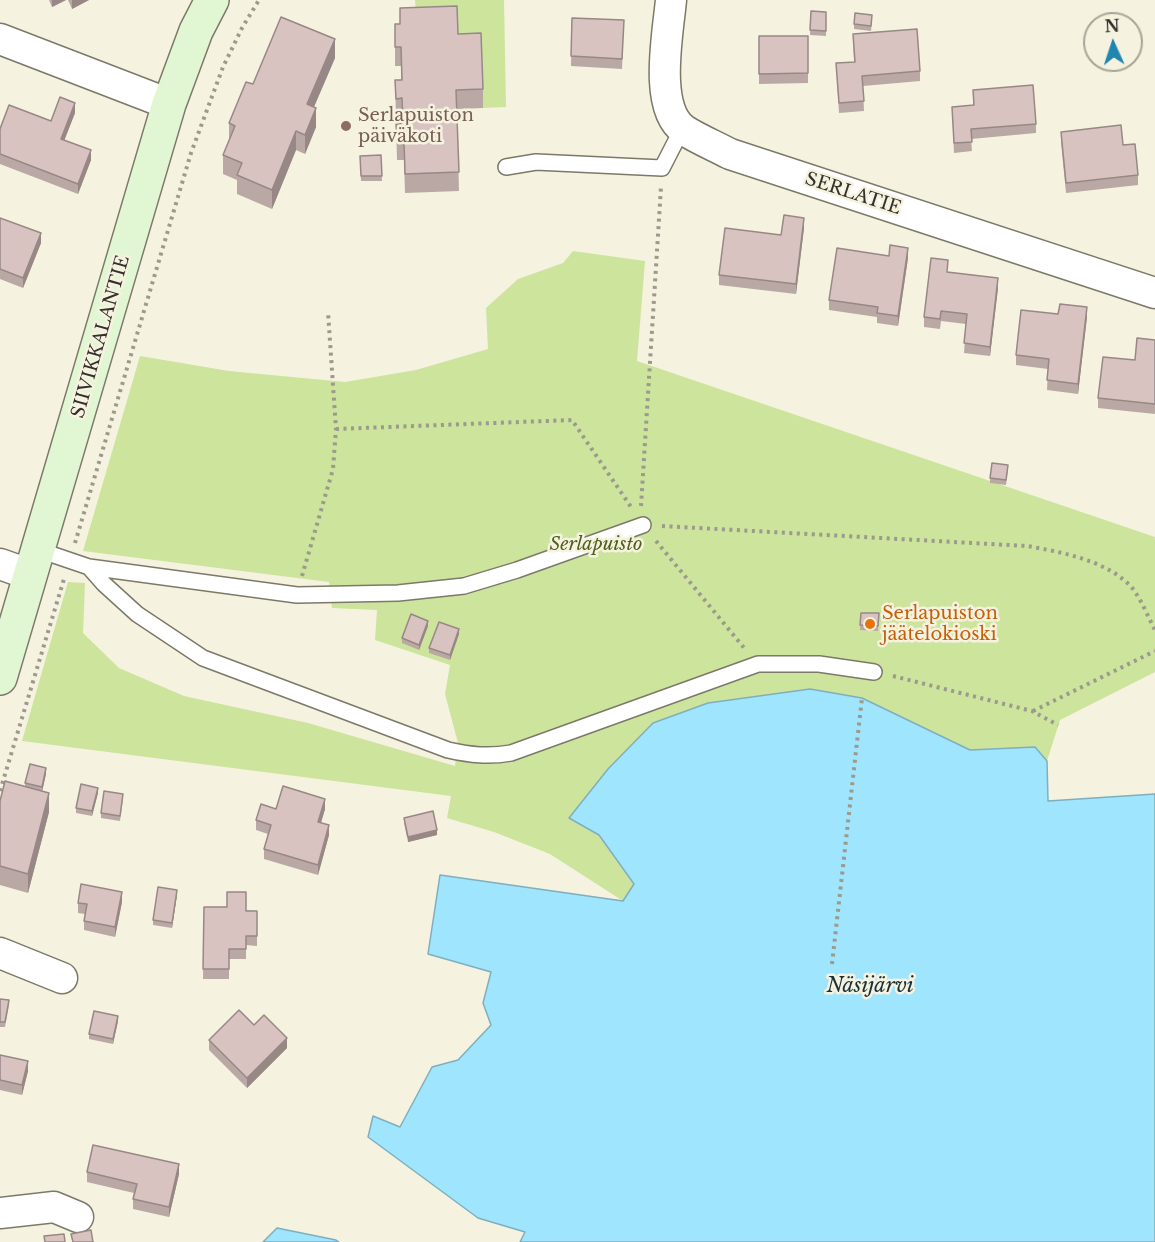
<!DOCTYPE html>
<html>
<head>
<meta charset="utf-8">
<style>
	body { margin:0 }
	#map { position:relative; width:1155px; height:1242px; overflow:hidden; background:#f5f2e0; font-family:"Libre Baskerville",serif }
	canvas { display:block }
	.north { position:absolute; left:1083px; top:12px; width:60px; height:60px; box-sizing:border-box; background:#f5f2e0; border:2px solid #a7a597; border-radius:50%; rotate:357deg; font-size:16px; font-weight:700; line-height:24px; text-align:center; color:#33312a }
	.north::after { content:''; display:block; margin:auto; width:21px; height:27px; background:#1f86af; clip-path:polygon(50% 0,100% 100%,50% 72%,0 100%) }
</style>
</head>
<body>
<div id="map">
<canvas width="1155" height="1242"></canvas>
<div class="north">N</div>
</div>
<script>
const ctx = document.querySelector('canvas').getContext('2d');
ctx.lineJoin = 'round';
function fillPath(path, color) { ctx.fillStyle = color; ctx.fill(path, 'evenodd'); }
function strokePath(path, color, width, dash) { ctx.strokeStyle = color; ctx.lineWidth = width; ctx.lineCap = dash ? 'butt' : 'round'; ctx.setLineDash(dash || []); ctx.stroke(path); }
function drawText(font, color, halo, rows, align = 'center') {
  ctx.font = font + ' "Libre Baskerville",serif'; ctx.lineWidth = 5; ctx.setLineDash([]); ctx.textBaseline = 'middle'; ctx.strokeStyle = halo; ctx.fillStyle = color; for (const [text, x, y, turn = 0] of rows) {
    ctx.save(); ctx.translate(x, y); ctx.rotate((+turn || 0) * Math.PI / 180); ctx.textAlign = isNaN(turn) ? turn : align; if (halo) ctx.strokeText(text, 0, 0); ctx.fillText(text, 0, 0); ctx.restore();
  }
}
fillPath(new Path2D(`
	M415 0H504L506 107 483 108 481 53 417 26Z
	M573 251 645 261 637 361 1155 537V672L1060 720 1047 761 1035 747 970 750 862 698 569 818 599 835 634 885 623 901 550 854 494 832 447 818 451 796 22 741 68 582 85 583 83 633 119 668 184 696 308 723 455 766 458 743 445 694 450 665 375 640 377 610 332 608 329 582 83 551 140 356 229 371 345 382 416 370 488 349 486 308 518 279 563 263Z`), '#cde49d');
const water = new Path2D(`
	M810 689 862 698 970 750 1035 747 1047 761 1048 801 1155 794V1242H520L525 1232 478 1218 368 1137 373 1116 400 1127 432 1067 458 1060 491 1025 483 1003 491 972 428 954 440 875 623 901 634 884 599 835 569 818 608 769 653 723 708 703Z
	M277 1228 336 1240 339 1242H263Z`);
fillPath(water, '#9fe5fe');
strokePath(water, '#7fafbe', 1.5);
const lane = new Path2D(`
	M506 167 536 162 662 168 682 129
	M39 550 89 567 104 584 137 614 203 658 448 750C471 755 488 757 511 753L758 664H819L874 672
	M89 567 297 595 398 593 464 586 517 570 643 525`);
const street = new Path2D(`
	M671 0C668 33 653 108 684 130 698 139 715 146 730 154L1155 293
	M0 39 169 104
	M0 564 31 575
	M0 953 62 978
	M0 1213 54 1207 78 1217`);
const secondary = new Path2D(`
	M0 678 169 104 196 31 212 0`);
strokePath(lane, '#7c7969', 18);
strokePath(street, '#7c7969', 33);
strokePath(secondary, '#7c7969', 36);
strokePath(new Path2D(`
	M336 429 572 420 631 507
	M641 506 661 187
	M662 526 1027 546C1061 552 1110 561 1133 589 1142 601 1148 617 1155 630
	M656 541 745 649
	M75 543 191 153 223 67 242 28 259 0
	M302 576 333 469 336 429 328 312
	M893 676 1032 711 1058 725
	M1033 711 1155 651
	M0 791 64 579
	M832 964 862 698`), '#9c998d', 4, [3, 4.5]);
strokePath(lane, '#fff', 15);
strokePath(street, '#fff', 30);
strokePath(secondary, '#e1f6d3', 33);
fillPath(new Path2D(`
	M49 0H66L52 7Z
	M68 0H89L72 9Z
	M400 8 458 34 483 89V108L457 109 459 191 405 193 404 160H397L396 124 402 123V117L396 118 395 80H401V66H395V24H400Z
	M811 11 826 12V36L810 35Z
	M572 18 624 20 622 69 571 66Z
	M872 20 871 31 854 29V24Z
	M853 34 920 71V81L863 86 864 111 839 113 836 63 854 62Z
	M759 36H808V83L759 84Z
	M335 58 314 107 316 127 305 154 296 150 272 209 237 194V180L223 174V155L229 142V123L253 84Z
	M973 90 1036 124V133L971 139 972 151 954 153 952 107 973 105Z
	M75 113 64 140 91 160 78 194 0 164V129L51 121Z
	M1061 132 1123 145 1138 175V185L1066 193 1061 142Z
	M381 155 382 181H361L360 156Z
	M0 218 41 243 23 288 0 279Z
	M804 228 796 294 719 285V275L781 235Z
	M908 258 898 326 877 323V317L829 310V300Z
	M948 272 998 288 990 356 964 353 966 324 941 321 940 329 924 327V317Z
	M1087 317 1078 394 1047 390 1048 369 1016 365V355Z
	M1155 340V414L1098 408V398Z
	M1008 470 1006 485 990 483V478Z
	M861 613H879L878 631 860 630Z
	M428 626 419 650 402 643V638Z
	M459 634 450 660 429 653V648Z
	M46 774 42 791 49 812 28 893 0 885V801L25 786V783Z
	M98 793 92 816 76 813V808Z
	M123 799 120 821 101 818V813Z
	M276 809H325L321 823 329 835 318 875 264 859V849L268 834 256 830V820Z
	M404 818 437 835 408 842 404 823Z
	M177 895 172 928 153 925V920Z
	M122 902 115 937 84 930V921L85 914 78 913V903Z
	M204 907 257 911V946L246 945V959H229V979H203Z
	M0 999 9 1005 5 1027H0Z
	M118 1021 113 1044 89 1039V1034Z
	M254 1025 287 1048 247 1088 209 1050V1040Z
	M0 1055 28 1071 22 1095 0 1090Z
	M87 1172 179 1174 169 1217 133 1209V1199L134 1193 87 1182Z`), '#baa8a5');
fillPath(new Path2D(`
	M52 0H66L52 7Z
	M72 0H89L72 9Z
	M335 39V58L307 123V104Z
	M75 103V113L61 149V139Z
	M316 108V127L305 154V135Z
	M296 131V150L272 209V190Z
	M91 150V160L78 194V184Z
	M804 218V228L796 294V284Z
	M41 233V243L23 288V278Z
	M908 248V258L898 326V316Z
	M998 278V288L990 356V347Z
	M1087 307V317L1078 394V384Z
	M428 621V626L419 650V645Z
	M459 629V634L450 660V655Z
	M46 768V774L42 792V787Z
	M98 788V793L92 816V811Z
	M49 793V812L28 893V874Z
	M325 799V809L318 832V822Z
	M329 825V835L318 875V865Z
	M437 830V835L408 842V837Z
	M177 890V895L172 928V923Z
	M122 892V902L115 937V927Z
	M118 1016V1021L113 1044V1039Z
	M287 1038V1048L247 1088V1078Z
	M28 1061V1071L22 1095V1085Z
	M179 1164V1174L169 1217V1207Z`), '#978886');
const building = new Path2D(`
	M457 6 458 34 481 33 483 89 456 90 459 172 405 174 404 141H397L396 124 403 123 402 98 396 99 395 80H402L401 47H395V24H400V8Z
	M811 11 826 12V31L810 30Z
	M855 13 872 15 871 26 854 24Z
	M281 17 335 39 307 104 316 108 305 135 296 131 272 190 237 175 242 163 223 155 235 126 229 123 246 82 253 84Z
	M572 18 624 20 622 59 571 56Z
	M917 29 920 71 862 76 864 101 839 103 836 63 855 62 853 34Z
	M759 36H808V73L759 74Z
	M1033 85 1036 124 971 129 972 142 954 143 952 107 974 105 973 90Z
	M60 97 75 103 61 139 91 150 78 184 0 154V129L9 105 51 121Z
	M1121 125 1123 145 1135 144 1138 175 1066 183 1061 132Z
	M381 155 382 176H361L360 156Z
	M784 215 804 218 796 284 719 275 725 228 781 235Z
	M0 218 41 233 23 278 0 269Z
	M890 245 908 248 898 316 877 313 878 307 829 300 837 248 889 256Z
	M931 258 948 260 947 272 998 278 990 347 964 343 967 314 941 311 940 319 924 317Z
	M1060 304 1087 307 1078 384 1047 380 1049 359 1016 355 1021 310 1058 314Z
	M1137 338 1155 340V404L1098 398 1103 357 1135 360Z
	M992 463 1008 465 1006 480 990 478Z
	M861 613H879L878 626 860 625Z
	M411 614 428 621 419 645 402 638Z
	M439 622 459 629 450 655 429 648Z
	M30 764 46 768 42 787 25 783Z
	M5 781 49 793 28 874 0 866V801Z
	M81 784 98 788 92 811 76 808Z
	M283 786 325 799 318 822 329 825 318 865 264 849 271 825 256 820 261 804 276 809Z
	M104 791 123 794 120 816 101 813Z
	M433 811 437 830 408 837 404 818Z
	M81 884 122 892 115 927 84 921 87 904 78 903Z
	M158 887 177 890 172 923 153 920Z
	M227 892H246V911H257V936H246V949H229V969H203L204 907H227Z
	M0 999 9 1000 5 1022H0Z
	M239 1010 254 1025 264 1015 287 1038 247 1078 209 1040Z
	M94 1011 118 1016 113 1039 89 1034Z
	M0 1055 28 1061 22 1085 0 1080Z
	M93 1145 179 1164 169 1207 133 1199 137 1184 87 1172Z
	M91 1230 93 1242H73L71 1234Z
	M64 1234 65 1242H45L44 1236Z`);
fillPath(building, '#d8c3c0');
strokePath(building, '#978886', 1.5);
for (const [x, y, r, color] of [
	[346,126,6,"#8d6e63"],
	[870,624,6,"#e8710a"]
]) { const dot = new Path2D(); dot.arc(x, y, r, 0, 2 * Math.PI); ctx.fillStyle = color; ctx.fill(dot); strokePath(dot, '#f5f2e0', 2); }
drawText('18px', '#785e54', '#f5f2e0', [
	["Serlapuiston",358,116],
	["päiväkoti",358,137]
], 'left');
drawText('18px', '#33312a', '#f5f2e0', [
	["SERLATIE",853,194,18],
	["SIIVIKKALANTIE",101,337,-74]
]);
drawText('italic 18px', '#4e601b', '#f5f2e0', [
	["Serlapuisto",596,545]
]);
drawText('18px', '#c56008', '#f5f2e0', [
	["Serlapuiston",882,614],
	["jäätelokioski",882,635]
], 'left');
drawText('italic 20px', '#1a3038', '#f5f2e0', [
	["Näsijärvi",870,986]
]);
</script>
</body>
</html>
